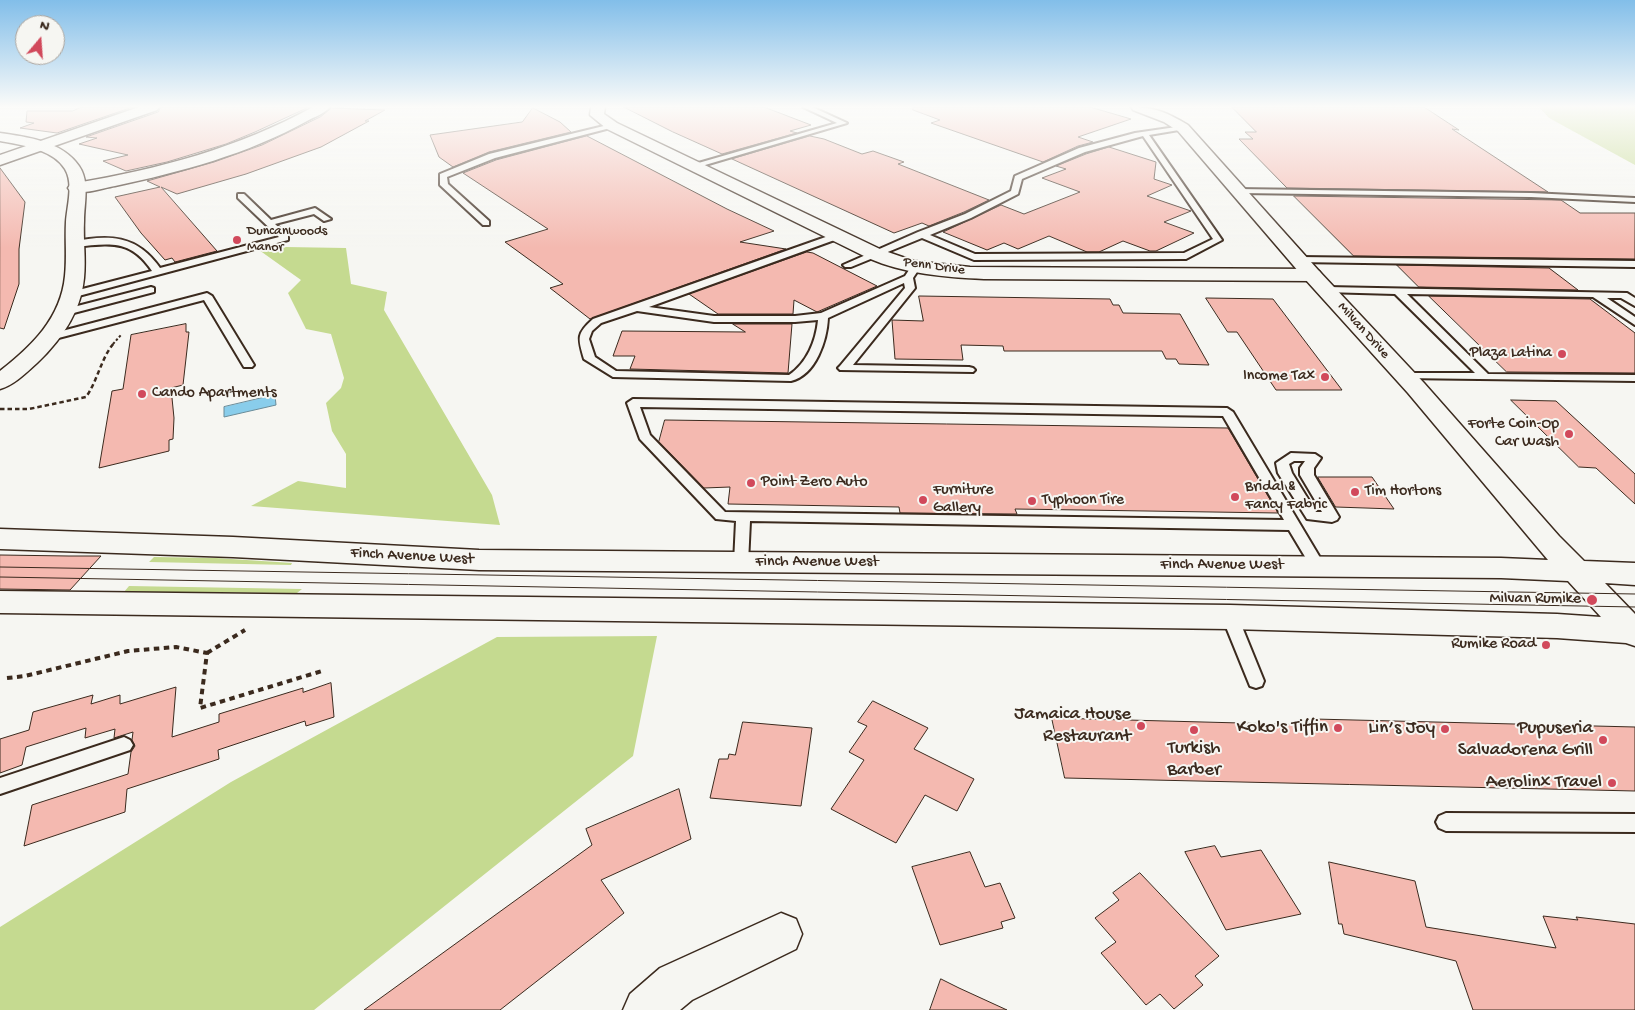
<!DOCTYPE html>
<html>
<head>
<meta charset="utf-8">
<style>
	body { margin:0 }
	#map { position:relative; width:1635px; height:1010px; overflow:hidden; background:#f6f6f2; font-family:"Gochi Hand",sans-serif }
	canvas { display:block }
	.north { position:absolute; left:15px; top:15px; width:50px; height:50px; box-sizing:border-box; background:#f6f6f2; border:1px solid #aba49d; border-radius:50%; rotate:18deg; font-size:14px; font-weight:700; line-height:20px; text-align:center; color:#3b2a1e }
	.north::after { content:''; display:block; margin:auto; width:18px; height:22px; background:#d1495b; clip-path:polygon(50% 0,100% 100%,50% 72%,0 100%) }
</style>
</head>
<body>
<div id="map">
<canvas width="1635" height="1010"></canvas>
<div class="north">N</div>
</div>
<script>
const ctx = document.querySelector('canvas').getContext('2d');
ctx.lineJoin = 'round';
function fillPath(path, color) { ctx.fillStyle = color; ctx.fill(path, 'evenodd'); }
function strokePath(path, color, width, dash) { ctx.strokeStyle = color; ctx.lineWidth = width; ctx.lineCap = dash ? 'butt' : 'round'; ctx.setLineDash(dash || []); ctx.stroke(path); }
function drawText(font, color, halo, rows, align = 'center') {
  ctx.font = font + ' "Gochi Hand",sans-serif'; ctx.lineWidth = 4; ctx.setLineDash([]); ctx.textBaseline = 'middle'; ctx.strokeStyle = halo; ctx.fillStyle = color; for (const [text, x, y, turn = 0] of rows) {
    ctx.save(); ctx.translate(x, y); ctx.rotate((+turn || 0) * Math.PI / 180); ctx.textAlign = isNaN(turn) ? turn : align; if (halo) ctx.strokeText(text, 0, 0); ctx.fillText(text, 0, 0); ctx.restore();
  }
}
fillPath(new Path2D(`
	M1539 107H1635V165L1549 118Z
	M286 247 346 248 351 284 387 292 384 310 492 495 500 525 251 506 298 481 346 488V454L332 431 326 403 341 388 344 378 331 334 306 329 288 293 301 280 259 250Z
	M154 557 216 558 292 563 291 565 149 562Z
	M129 586 302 589 297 593 124 592Z
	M657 636 633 756 314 1010H0V927L231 782 497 637Z`), '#c5da90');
const water = new Path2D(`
	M275 395 276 405 224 417V407Z`);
fillPath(water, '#89cdeb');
strokePath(water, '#6a8c99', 1);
const building = new Path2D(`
	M82 107H133L57 133 20 128 34 123 26 122 27 111H72Z
	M161 107H309L255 132 226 144 167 162 126 171 103 161 128 155 79 144 97 138 86 137 158 112Z
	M624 107H764L811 125 790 131 797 133 722 154 673 132Z
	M914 107H1090L1131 119 1078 137 1093 142 1078 146 1043 162 931 123 940 120 913 110Z
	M1232 107H1424L1459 130 1452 129 1548 192 1287 188 1239 139H1253L1245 132H1256Z
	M332 108 385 110 365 121H369L321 147 246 174 177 194 161 187 217 251 175 262 172 258 165 260 141 233 115 197 160 187 147 181 214 162 262 145 320 117Z
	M533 108 560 122 571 132 489 152 453 167 439 157 430 135 522 122Z
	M587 136 727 209 774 231 740 242 786 249 590 319 550 288 563 284 505 242 548 229 463 173 496 160Z
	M810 136 824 139 862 154 873 151 904 162 898 164 989 200 964 212 929 226 922 223 894 233 732 159Z
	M1109 147 1156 162 1154 179 1172 185 1147 196 1191 211 1164 222 1194 233 1156 251H1150L1123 241 1099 252H1087L1049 236 1018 249 1004 243 987 250 943 232 1001 205 1024 214 1080 192 1042 178 1066 169 1056 166 1086 154Z
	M0 168 25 202 19 249V284L4 329 0 328Z
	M1294 196 1561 200 1580 213H1635V259L1354 256Z
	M807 252 813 253 877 286 817 312 794 300 793 314H718L689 294Z
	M1397 265 1549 268 1578 290 1419 287Z
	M919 296 1110 299 1113 305H1119L1123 313 1180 314 1209 365 1179 364 1176 359H1166L1162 351H1004L1003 346 961 345 963 360 895 359 892 320 923 321Z
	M1429 296 1590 299 1635 333V373L1507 372Z
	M1206 298 1273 299 1342 390H1276L1237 332H1228Z
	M186 324V332H189L183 385 171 388 174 418 173 439 169 440V451L99 468 112 391 123 389 131 335Z
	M733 324H792L788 373 630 369 635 356H613L622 331 745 332Z
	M1511 400 1556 401 1635 474V504L1596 468 1579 467Z
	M665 420 1228 428 1278 513 1015 509 1017 514 900 513 899 507 728 504 730 487 704 488 659 442Z
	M1318 477H1372L1394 509 1336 507Z
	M0 555 69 556H101L70 590 0 589Z
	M331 683 334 717 306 726 305 721 218 750 219 759 127 789 125 812 24 846 32 805 128 774 131 752 135 746 132 740 133 732 114 738 115 729 85 738 86 728 26 747 22 765 0 773V739L29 730 33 712 93 695 91 704 120 695V704L176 687 172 737 219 722V714L303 688V692Z
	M873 701 928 728 914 749 974 779 957 811 925 795 896 843 831 809 864 760 849 752 867 726 858 722Z
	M1052 718 1316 725 1314 719 1635 727V791L1065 778Z
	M743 722 812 728 801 806 710 798 719 759H728L729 754 735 755Z
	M679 789 691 839 601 880 624 913 500 1010H364L592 845 586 829Z
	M1215 846 1221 857 1261 850 1301 914 1226 930 1185 852Z
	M970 852 985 887 1000 883 1015 918 1001 922 1003 928 940 945 912 867Z
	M1329 862 1415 881 1426 927 1556 948 1543 916 1578 920 1576 917 1635 924V1010H1473L1456 961 1344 934 1342 924H1339Z
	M1140 873 1219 956 1195 976 1203 985 1174 1009 1160 994 1146 1005 1101 953 1116 942 1095 918 1119 900 1113 893Z
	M941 979 959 988 1007 1010H930Z`);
fillPath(building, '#f4b9b0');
strokePath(building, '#3b2a1e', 1);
const lane = new Path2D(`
	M803 107H812L847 123 695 168 688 166 837 123Z
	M612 124 615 126 614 127 495 158 447 177 448 184 489 221V225H483L440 185V174L489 154Z
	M1183 126 1185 127V129L1149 135 1222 240 1186 259 974 260 922 238 851 267H845L843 265 918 232 965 214 1011 191 1015 176 1079 148 1135 133ZM1143 136 1213 239 1184 253 975 254 930 235 971 218 1018 194 1022 179 1085 152Z
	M1237 189 1531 193 1635 198V202L1531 197 1240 193H1237Z
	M238 194H244L271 220 315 208 331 219 324 221 314 214 275 224 288 236V240L71 298 66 295 67 293 152 271C130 238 109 244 74 247L71 246V242C109 234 137 235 160 268L279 237 238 198Z
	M837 233 840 234V238L649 307 714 316H795L821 313 905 276 913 264 916 263 921 266 913 278 915 288 853 365 969 367 973 368 975 370 973 372 840 370 838 368 840 366 905 288 904 283 828 318C827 340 816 375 791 381L613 377 584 359C578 338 576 334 593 319ZM637 311 714 322H795L818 320C816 341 807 363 789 375L616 371 595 357 589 339 592 331 601 323Z
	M1299 257 1635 261V267L1296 262 1294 260Z
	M151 287 154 288V292L66 315 61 312 62 310Z
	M1327 287 1627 293 1635 298V306L1621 298H1607L1635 317V325L1593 297 1407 294 1488 374 1635 375V381L1401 378 1399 376 1405 373H1475L1395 294 1324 292V288Z
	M207 293 212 296 254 365 252 367H244L204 300 47 341 42 338 43 336Z
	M633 399 1227 408 1233 412 1325 566 1323 570 1318 571 1313 570 1289 530 750 521 748 563 746 567H736L734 563 736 521 716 519 640 439 627 403ZM640 407 1223 416 1284 520 725 512 650 435Z
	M1291 453 1315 454 1321 458 1314 468V475L1339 517 1337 520 1332 522 1307 519 1278 473 1276 463ZM1294 461H1305L1300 468V475L1322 512H1316L1292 473 1289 464Z
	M1230 611 1236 613 1238 617 1264 681 1262 686 1256 688 1250 686 1248 681 1222 617 1224 613Z
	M124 737 130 740 133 745 130 750 0 794V778Z
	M1446 813 1635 814V832L1446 831 1439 828 1436 822 1439 816Z`);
const street = new Path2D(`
	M139 107H159L157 110 0 165V155Z
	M313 107H330C324 114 314 117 307 121 248 154 181 172 115 186 102 188 84 195 70 191L68 188 70 185 76 183C159 169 238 148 313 107Z
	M591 107H605L604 114 617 123 882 250 914 261 970 267 1312 269 1319 271 1322 275 1319 279 1312 281 984 279C944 277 905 274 868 258L607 129 590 115Z
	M781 913 796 919 802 934 796 949 692 1000 680 1010H623L630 994 660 968Z`);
const secondary = new Path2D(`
	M1131 107C1155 107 1168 113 1188 125L1319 271 1424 383 1559 536 1584 561 1635 563V585L1605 583 1635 614V646L1626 643 1557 638 1230 629 0 613V591L1230 605 1557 614 1601 617 1568 581 1501 578 479 570 233 557 0 549V529L233 537 479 550 1501 558 1548 560 1408 393 1305 279 1178 131 1164 122 1133 110Z
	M0 133C27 137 62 141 79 166 90 182 84 203 84 221 83 240 86 259 84 278 81 312 61 340 37 363 26 373 14 385 0 389V371C32 346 61 318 65 276 67 258 65 240 66 222 67 206 74 184 65 169 53 149 21 145 0 141Z`);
strokePath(lane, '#3b2a1e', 4);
strokePath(street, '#3b2a1e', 3);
strokePath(secondary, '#3b2a1e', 3);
strokePath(new Path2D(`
	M113 344 121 335`), '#3b2a1e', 2, [2.5, 2]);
strokePath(new Path2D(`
	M0 409H29L86 397C98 380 101 358 114 343`), '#3b2a1e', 2.5, [4.5, 3]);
strokePath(new Path2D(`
	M207 653 245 630
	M7 678 25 676 128 651 176 647 207 653 200 708 322 671`), '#3b2a1e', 4, [5.5, 4.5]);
fillPath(lane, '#f6f6f2');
fillPath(street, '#f6f6f2');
fillPath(secondary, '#f6f6f2');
strokePath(new Path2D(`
	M0 567 1635 594
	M0 577 1635 607`), '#3b2a1e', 1);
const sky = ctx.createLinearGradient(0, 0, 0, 248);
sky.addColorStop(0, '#82bee9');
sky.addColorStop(0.43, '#fbfbf9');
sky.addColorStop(1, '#fbfbf900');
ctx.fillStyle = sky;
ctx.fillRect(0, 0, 1635, 248);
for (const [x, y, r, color] of [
	[237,240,5,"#d1495b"],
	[1562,354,5,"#d1495b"],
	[1325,377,5,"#d1495b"],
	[142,394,5,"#d1495b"],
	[1569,434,5,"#d1495b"],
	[751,483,5,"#d1495b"],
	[1355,492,5,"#d1495b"],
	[1235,497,5,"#d1495b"],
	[923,500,5,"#d1495b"],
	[1032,501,5,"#d1495b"],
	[1592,600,6,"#d1495b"],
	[1546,645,5,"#d1495b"],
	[1141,726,5,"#d1495b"],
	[1338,728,5,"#d1495b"],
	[1445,729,5,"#d1495b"],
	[1194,730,5,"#d1495b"],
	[1603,740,5,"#d1495b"],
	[1612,783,5,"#d1495b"]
]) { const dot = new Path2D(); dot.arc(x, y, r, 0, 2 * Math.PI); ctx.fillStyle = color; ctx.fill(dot); strokePath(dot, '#f6f6f2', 2); }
drawText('14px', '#3b2a1e', '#f6f6f2', [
	["Duncanwoods",247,232],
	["Manor",247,248]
], 'left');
drawText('14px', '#3b2a1e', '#f6f6f2', [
	["Penn Drive",934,267,8],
	["Milvan Drive",1363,331,48]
]);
drawText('16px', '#3b2a1e', '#f6f6f2', [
	["Plaza Latina",1552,354,"right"],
	["Income Tax",1315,377,"right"],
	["Cando Apartments",152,394],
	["Forte Coin-Op",1559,425,"right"],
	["Car Wash",1559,443,"right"],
	["Point Zero Auto",761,483],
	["Bridal &",1245,488],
	["Fancy Fabric",1245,506],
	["Furniture",933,491],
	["Gallery",933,509],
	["Tim Hortons",1365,492],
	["Typhoon Tire",1042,501],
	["Milvan Rumike",1581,600,"right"],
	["Rumike Road",1536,645,"right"]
], 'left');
drawText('16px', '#3b2a1e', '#f6f6f2', [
	["Finch Avenue West",412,557,3],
	["Finch Avenue West",817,563],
	["Finch Avenue West",1222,566]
]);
drawText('19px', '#3b2a1e', '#f6f6f2', [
	["Jamaica House",1131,715],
	["Restaurant",1131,737],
	["Koko's Tiffin",1328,728],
	["Lin’s Joy",1435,729],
	["Pupuseria",1593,729],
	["Salvadorena Grill",1593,751],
	["Turkish",1194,749,"center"],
	["Barber",1194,771,"center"],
	["Aerolinx Travel",1602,783]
], 'right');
</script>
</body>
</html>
